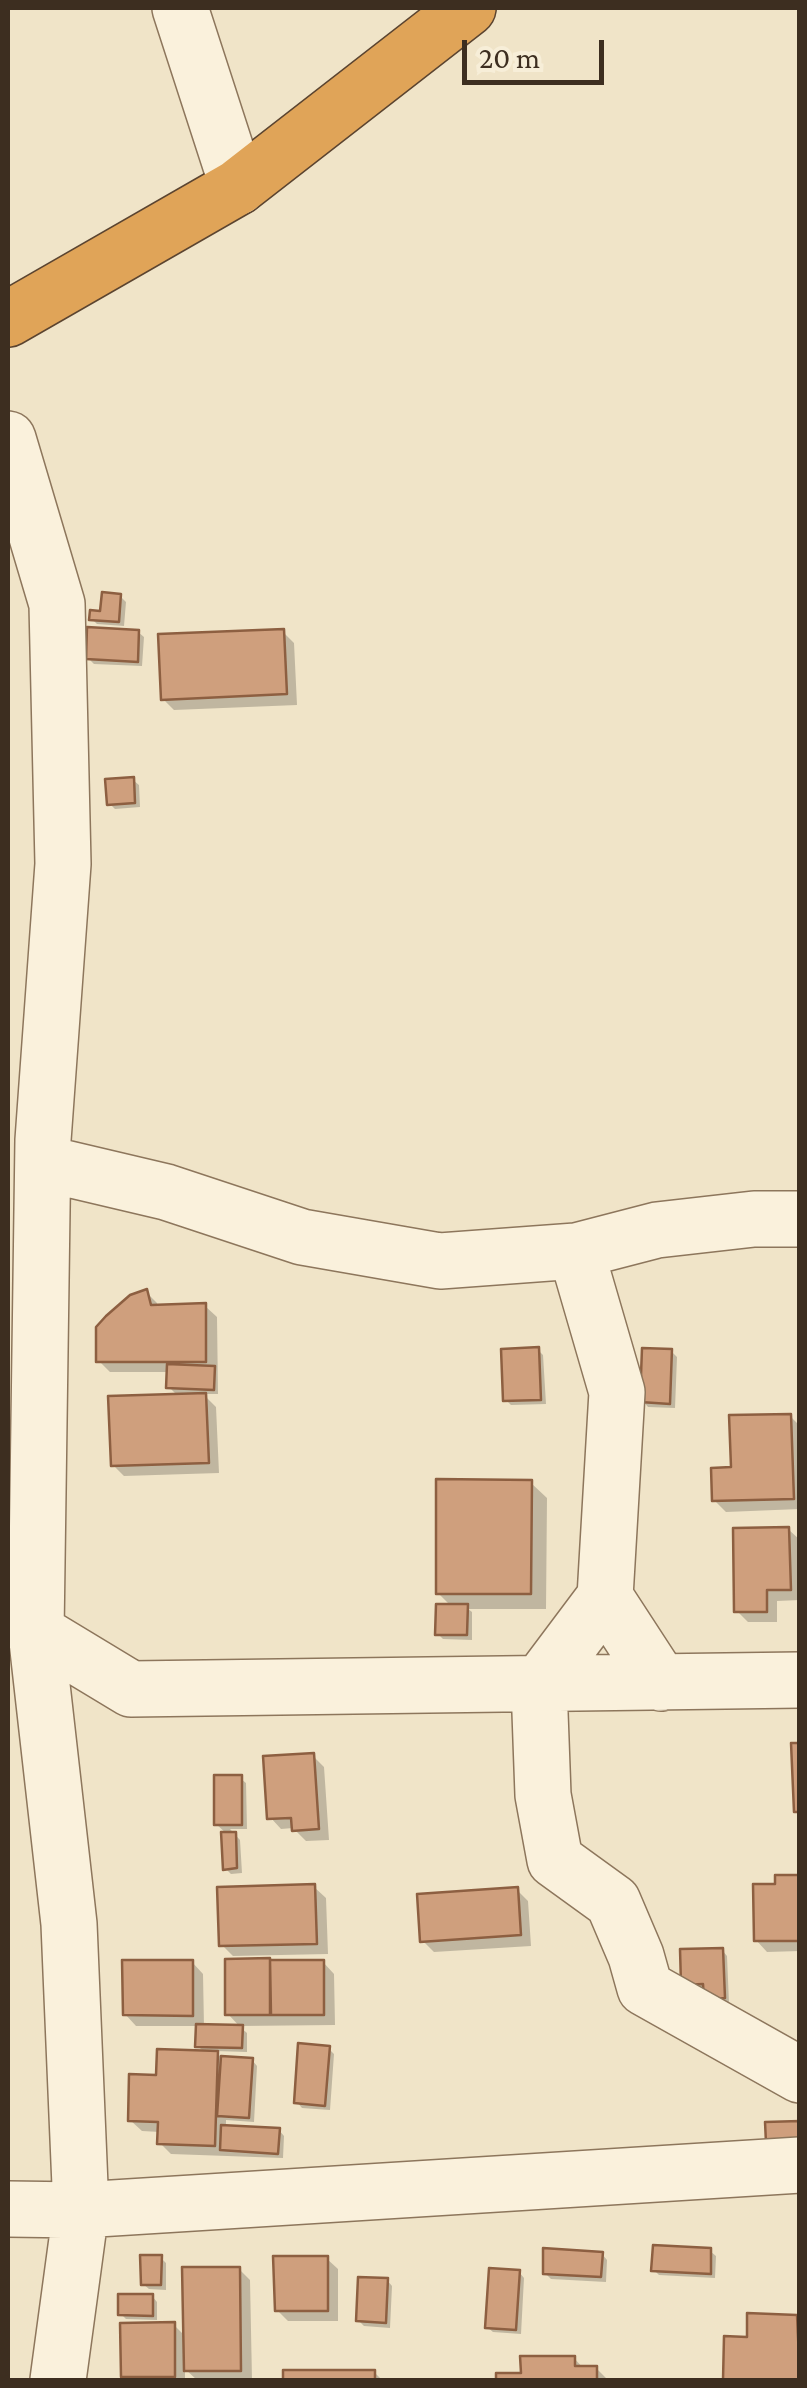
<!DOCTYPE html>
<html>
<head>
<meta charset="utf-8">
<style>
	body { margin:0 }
	#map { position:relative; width:807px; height:2388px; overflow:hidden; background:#f0e4c8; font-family:"Crimson Pro",serif }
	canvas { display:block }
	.frame { position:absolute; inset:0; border:10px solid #3d2e20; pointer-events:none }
	.scale { position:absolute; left:462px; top:40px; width:142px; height:45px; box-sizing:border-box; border:5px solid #3d2e20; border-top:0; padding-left:12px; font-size:30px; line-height:35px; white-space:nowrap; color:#3d2e20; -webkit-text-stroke:8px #f7eed8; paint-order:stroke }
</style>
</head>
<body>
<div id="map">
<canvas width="807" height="2388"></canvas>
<div class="frame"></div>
<div class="scale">20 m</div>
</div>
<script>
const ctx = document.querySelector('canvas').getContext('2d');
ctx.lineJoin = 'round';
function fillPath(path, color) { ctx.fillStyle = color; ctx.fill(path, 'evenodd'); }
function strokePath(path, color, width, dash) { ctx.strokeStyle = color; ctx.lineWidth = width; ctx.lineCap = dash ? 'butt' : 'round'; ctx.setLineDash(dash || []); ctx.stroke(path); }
fillPath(new Path2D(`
	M120 596 126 602 124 626 97 624 92 619 102 614Z
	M138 632 144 637 142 666 94 664 88 658Z
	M283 632 294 643 297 705 174 710 163 699Z
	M133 780 139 785 140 807 115 809 110 804Z
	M146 1292 157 1303 158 1307 205 1306 217 1317 218 1394H203L216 1407 219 1473 124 1476 113 1465 178 1396 169 1387V1372H110L99 1361Z
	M538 1350 543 1355 546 1404 511 1405 506 1400Z
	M671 1351 677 1357 675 1408 648 1407 643 1401Z
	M790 1416 800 1426V1509L726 1512 714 1500Z
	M531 1483 547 1498 546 1609H468L472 1612V1640L443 1639 438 1634 452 1607 438 1593Z
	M788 1529 800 1540V1600L777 1601V1622H748L737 1611Z
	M313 1756 324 1767 329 1840 306 1841 293 1828 281 1829 270 1817Z
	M240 1778 246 1783 247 1829H230L240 1840 242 1873 231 1874 225 1868 227 1834 216 1824Z
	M800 1878V1951L767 1952 756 1940 777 1886Z
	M314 1887 326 1898 328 1954 233 1956 222 1945Z
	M517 1890 528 1901 531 1946 434 1952 423 1941Z
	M722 1950 727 1956 729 2003 712 2004 706 1989H689Z
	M228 1961 323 1962 334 1974 335 2025 239 2026 247 2033V2052L215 2051 222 2058 252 2060 257 2066 254 2122 226 2120V2128L279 2130 284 2136 283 2158 171 2154 160 2143V2132L142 2131 130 2120 159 2077 205 2053 198 2046V2026H136L125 2014 192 1962 203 1974 204 2027 241 2028 228 2014Z
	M329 2049 334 2054 330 2110 302 2108 297 2102Z
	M710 2251 716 2256 715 2278 659 2275 654 2270Z
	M602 2254 607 2260 606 2282 551 2279 545 2273Z
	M161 2258 166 2263V2290L149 2289 143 2284Z
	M326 2258 338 2269V2321H288L277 2310Z
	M239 2269 250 2280 252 2380H197L185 2369V2380H128L123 2376 174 2325 186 2337Z
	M519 2272 524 2278 521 2334 493 2332 487 2327Z
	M387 2280 392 2286 390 2328 364 2326 358 2320Z
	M152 2296 157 2302V2320L126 2319 121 2314Z
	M796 2317 800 2320V2380H725L726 2339H749Z
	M574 2358 584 2369 596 2368 608 2380H499V2376L523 2375Z
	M285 2372H374L382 2380H285Z`), '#0003');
const building = new Path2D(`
	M102 592 121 594 119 622 89 620 90 610 100 611Z
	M87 627 139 630 138 662 86 659Z
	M284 629 287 694 161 700 158 634Z
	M134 777 135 803 107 805 105 779Z
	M147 1289 151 1305 206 1303V1362H96V1327L106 1316 130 1295Z
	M539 1347 541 1400 503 1401 501 1349Z
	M642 1348 672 1349 670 1404 640 1402Z
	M167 1364 215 1366 214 1390 166 1388Z
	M206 1393 209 1463 111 1466 108 1396Z
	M791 1414 794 1499 712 1501 711 1468 731 1467 729 1415Z
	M436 1479 532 1480 531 1594H436Z
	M789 1527 791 1590H767V1612H734L733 1528Z
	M436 1604H468L467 1635H435Z
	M791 1743H800V1812H794Z
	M314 1753 319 1829 292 1831 291 1818 267 1819 263 1756Z
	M214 1775H242V1825H214Z
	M221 1832H236L237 1868 223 1870Z
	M775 1875H800V1941H754L753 1884H775Z
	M315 1884 317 1944 219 1946 217 1887Z
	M518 1887 521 1935 420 1942 417 1894Z
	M723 1948 725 1998 704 2000 703 1984 681 1985 680 1949Z
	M270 1958V2015H225V1959Z
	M122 1960H193V2016L123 2015Z
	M270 1960H324V2015H271Z
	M196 2024 243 2025 242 2048 195 2047Z
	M298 2043 330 2046 325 2106 294 2103Z
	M157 2049 218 2051 215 2146 157 2144 158 2122 128 2121 129 2074 156 2075Z
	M221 2056 253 2058 249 2118 217 2116Z
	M800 2121V2142L766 2143 765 2122Z
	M221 2125 280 2128 278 2154 220 2150Z
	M653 2245 711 2248V2274L651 2271Z
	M543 2248 603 2252 601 2277 543 2274Z
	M140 2255H162L161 2285H141Z
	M273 2256H328V2311H275Z
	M182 2267H240L241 2371H184Z
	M489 2268 520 2270 516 2330 485 2328Z
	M358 2277 388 2278 386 2323 356 2321Z
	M118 2294H153V2316L118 2315Z
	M747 2313 797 2315 800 2380H723L724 2336 747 2337Z
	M175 2322V2377H121L120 2323Z
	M520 2356H575V2366H597V2380H496V2373H521Z
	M283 2370H375V2380H283Z`);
fillPath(building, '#cf9f7d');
strokePath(building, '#8d5f41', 2.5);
const minor = new Path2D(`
	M180 8 238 187
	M8 439 57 604 63 864 43 1140 36 1632 69 1924 81 2210 58 2380
	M43 1163 166 1192 302 1237 440 1261 576 1251 657 1230 754 1219H800
	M576 1251 617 1392 605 1597 539 1685 543 1795 555 1860 613 1902 636 1956 645 1988 800 2075
	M605 1597 661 1683
	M12 1617 131 1689 800 1680
	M8 2209 81 2210 800 2165`);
const highway = new Path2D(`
	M8 319 238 187 468 8`);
strokePath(minor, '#8d765c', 58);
strokePath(highway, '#5b4430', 58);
strokePath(minor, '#faf1dc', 55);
strokePath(highway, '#e0a458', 55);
</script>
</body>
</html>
